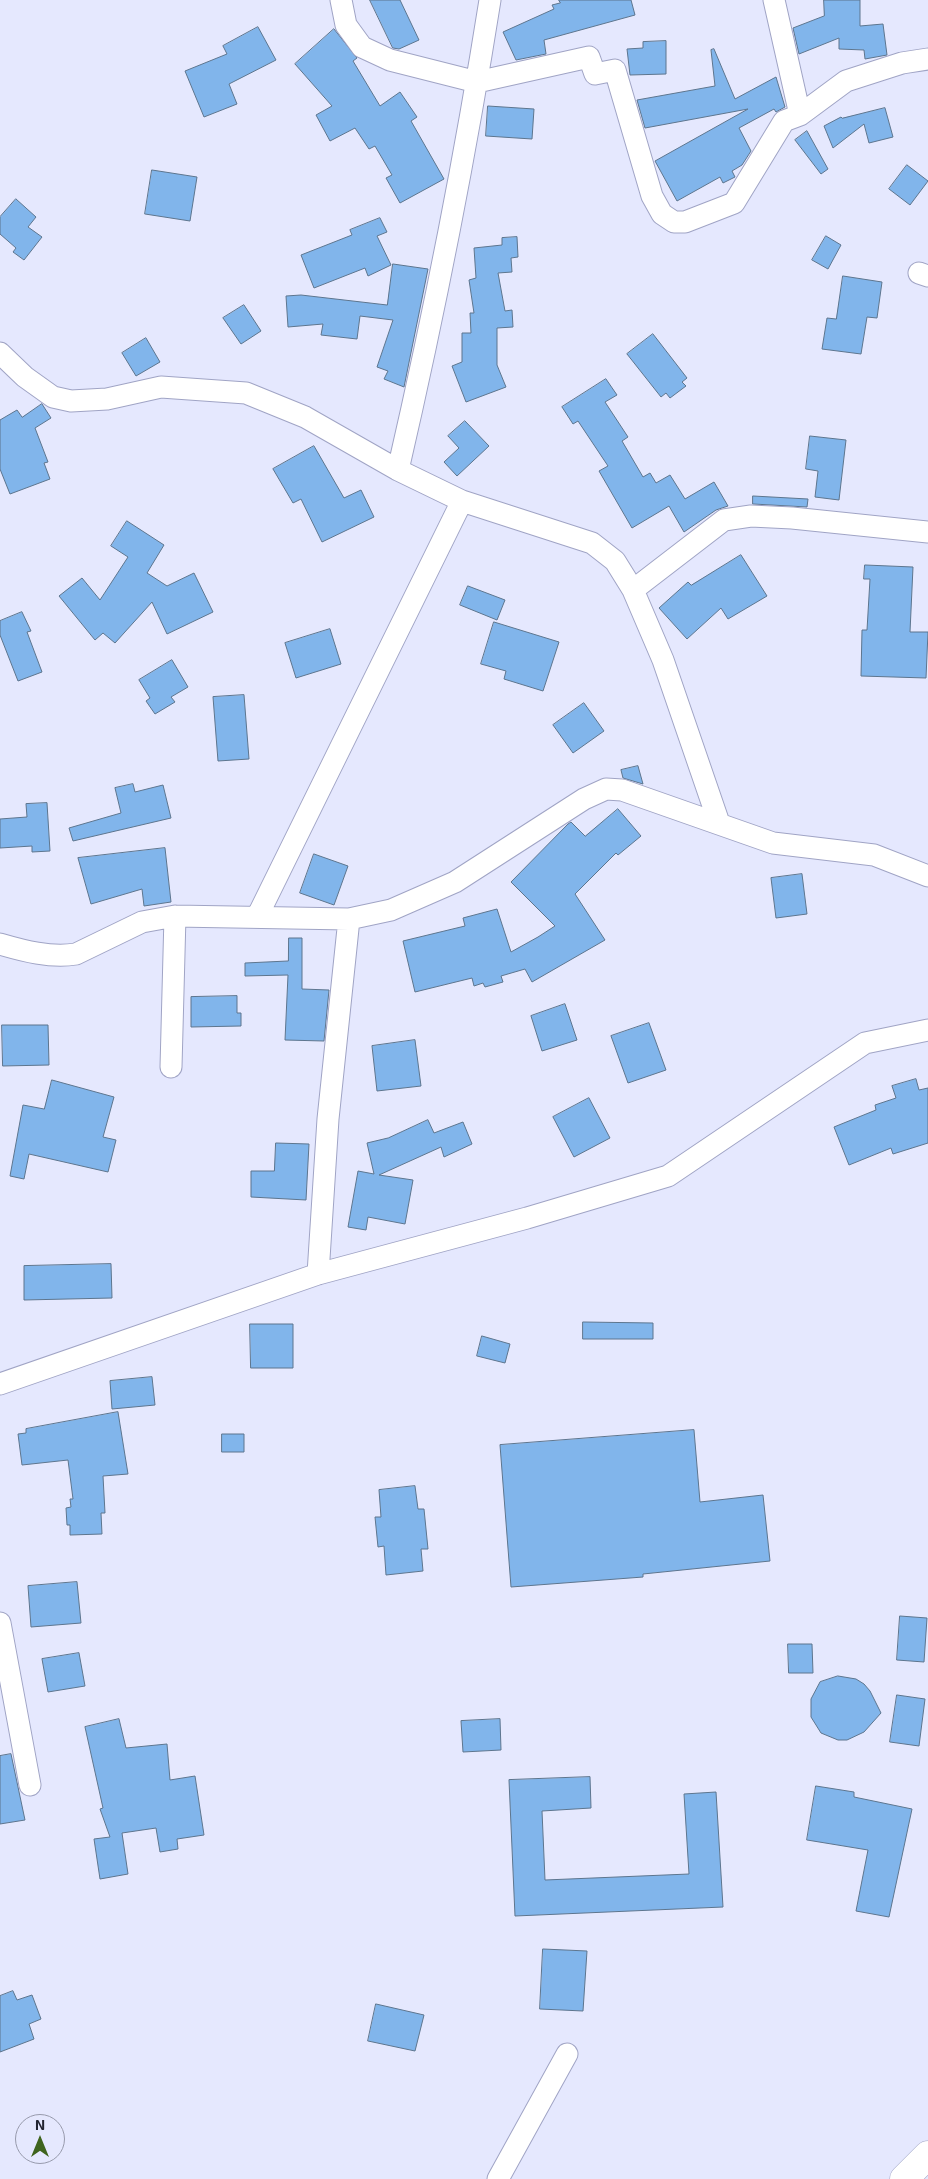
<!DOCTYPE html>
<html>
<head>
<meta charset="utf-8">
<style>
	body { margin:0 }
	#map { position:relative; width:928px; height:2179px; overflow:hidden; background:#e5e8fe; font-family:"Exo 2",sans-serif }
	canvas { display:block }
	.north { position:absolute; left:15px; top:2114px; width:50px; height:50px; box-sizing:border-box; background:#e5e8fe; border:1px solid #979aac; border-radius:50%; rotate:0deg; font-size:14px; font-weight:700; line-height:20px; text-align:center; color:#222431 }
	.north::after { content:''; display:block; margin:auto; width:18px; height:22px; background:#3f641e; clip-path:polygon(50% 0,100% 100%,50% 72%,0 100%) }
</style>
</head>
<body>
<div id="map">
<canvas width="928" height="2179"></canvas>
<div class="north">N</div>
</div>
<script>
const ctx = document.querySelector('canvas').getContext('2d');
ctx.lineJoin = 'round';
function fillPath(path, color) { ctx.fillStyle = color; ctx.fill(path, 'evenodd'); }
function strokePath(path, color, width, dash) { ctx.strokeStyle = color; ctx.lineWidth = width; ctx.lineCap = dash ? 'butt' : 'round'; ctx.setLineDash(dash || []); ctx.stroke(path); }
const building = new Path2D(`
	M370 0H400L419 40 399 49 393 48Z
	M559 0H631L635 15 544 40 546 54 516 60 503 32 554 9 552 5 560 3Z
	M824 0H860V26L883 24 887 55 865 59 864 50 839 49V38L799 54 793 28 824 16Z
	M258 27 276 60 229 84 237 104 204 117 185 71 227 54 223 46Z
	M334 29 357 58 353 61 380 106 400 92 417 117 411 121 444 179 400 203 386 178 392 175 375 146 369 149 355 128 330 141 316 115 332 106 295 64Z
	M666 41V74L630 75 627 49 643 48V42Z
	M714 49 735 99 776 77 785 107 776 112 774 109 739 128 751 151 742 165 732 171 735 177 723 183 720 177 677 201 655 161 748 109 645 128 637 100 715 86 711 50Z
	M488 106 534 109 532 139 486 136Z
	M885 108 893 137 869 143 864 124 833 148 824 126 841 117 842 118Z
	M807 131 828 169 821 174 795 140Z
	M907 165 928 181 910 205 889 189Z
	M152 170 197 177 190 221 145 214Z
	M16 199 36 217 28 227 42 237 24 260 13 252 16 248 0 234V217Z
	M380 218 387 232 377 236 391 265 368 276 365 268 314 288 301 255 352 235 350 230Z
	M826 236 841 245 828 269 812 260Z
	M517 237 518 257 511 258 512 272 498 273 505 311 512 310 513 327 497 328V365L506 387 466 402 452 366 462 362V333H471L470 313H474L469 280 476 278 474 248 502 245V238Z
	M393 264 428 269 404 387 384 379 388 371 377 367 393 320 360 316 357 339 321 335 323 324 288 327 286 296 301 295 387 305Z
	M843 276 882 282 877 318 867 317 861 354 822 349 827 318 836 319Z
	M244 305 261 331 241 344 223 318Z
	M653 334 687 378 682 382 686 386 670 398 666 393 661 397 627 354Z
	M146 338 160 362 136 376 122 353Z
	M606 379 617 395 605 402 628 437 622 441 643 477 650 473 656 483 670 475 685 499 714 482 728 506 716 510 684 532 669 506 632 528 599 471 608 466 578 421 573 424 562 407Z
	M42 404 51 418 35 428 48 462 44 463 50 479 10 494 0 469V420L17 410 22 417Z
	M465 421 489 446 457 476 444 462 459 448 448 436Z
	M810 436 846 440 839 500 815 497 818 471 806 469Z
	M314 446 344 498 361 490 374 517 322 542 301 499 293 503 273 469Z
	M753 496 808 499 807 507 753 504Z
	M127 521 164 545 147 573 167 586 194 573 213 612 167 634 152 602 115 643 103 633 95 640 59 596 82 578 100 600 128 557 111 546Z
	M741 555 767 596 728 619 721 608 687 639 659 608 688 582 691 585Z
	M865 565 913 567 910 632H928L926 678 861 676 862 630H867L870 579H864Z
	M468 586 505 600 497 620 460 605Z
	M22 612 31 631 27 632 42 672 18 681 0 635V621Z
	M494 622 559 642 543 691 504 679 506 671 481 664Z
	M330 629 341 664 296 678 285 643Z
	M172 660 188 687 171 697 175 702 155 714 146 701 150 698 139 680Z
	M244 695 249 759 218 761 213 697Z
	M584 703 604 731 573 753 553 725Z
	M638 766 643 784 623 778 621 770Z
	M133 784 135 792 163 785 171 818 73 841 69 828 121 813 115 788Z
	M47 803 50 851 32 852V846L0 848V819L27 817 26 804Z
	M618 809 641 836 618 855 616 853 575 894 605 940 532 982 525 969 501 976 503 982 485 987 483 983 474 986 472 978 415 992 403 941 465 926 463 918 497 909 511 952 538 937 555 926 511 882 568 824 571 822 585 836Z
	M165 848 171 902 144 906 142 889 91 904 78 858Z
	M314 854 348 866 334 905 300 893Z
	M802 874 807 914 776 918 771 878Z
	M289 938H302V989L329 990 324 1041 285 1040 288 975 245 976V963L288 961Z
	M237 996V1013H241V1026L191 1027V997Z
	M565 1004 577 1040 542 1051 531 1016Z
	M649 1023 666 1070 628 1083 611 1036Z
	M2 1025H48L49 1065 3 1066Z
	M415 1040 421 1086 377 1091 372 1046Z
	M916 1079 919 1090 928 1088V1143L893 1154 891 1148 849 1165 834 1127 876 1110 875 1105 896 1098 892 1086Z
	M52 1080 114 1097 103 1137 116 1140 108 1172 29 1154 24 1179 10 1176 23 1105 44 1109Z
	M589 1098 610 1138 574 1157 553 1117Z
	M428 1120 434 1133 463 1122 472 1144 444 1157 441 1147 379 1175 413 1180 405 1224 368 1217 366 1230 348 1227 358 1171 374 1174 367 1143 388 1138Z
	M276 1143 309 1144 306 1200 251 1197V1171H274Z
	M111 1264 112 1298 24 1300V1266Z
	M583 1322 653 1323V1339H583Z
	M250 1324H293V1368H251Z
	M482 1336 510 1344 505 1363 477 1356Z
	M152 1377 155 1405 112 1409 110 1381Z
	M118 1412 128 1474 103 1476 105 1513H101L102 1534 70 1535V1525H67L66 1508 71 1507 70 1499H73L68 1460 22 1465 18 1434 26 1433V1429Z
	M694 1430 700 1502 763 1495 770 1561 643 1574V1577L511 1587 500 1445Z
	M222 1434H244V1452H222Z
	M415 1486 418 1509H424L428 1549H421L423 1571 386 1575 384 1546 378 1547 375 1517H381L379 1490Z
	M77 1582 81 1623 31 1627 28 1586Z
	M900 1616 927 1618 924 1662 897 1660Z
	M788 1644H812L813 1673H789Z
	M79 1653 85 1686 48 1692 42 1659Z
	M838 1676 856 1679 864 1684 870 1691 881 1713 864 1732 847 1740H838L821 1733 811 1717V1699L820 1682Z
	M897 1695 925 1699 919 1746 890 1742Z
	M119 1719 126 1748 167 1744 170 1780 195 1776 204 1835 177 1839 178 1849 160 1852 156 1828 122 1833 128 1874 100 1879 94 1839 110 1837 100 1809 103 1808 85 1727Z
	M500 1719 501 1750 463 1752 461 1721Z
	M11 1754 25 1820 0 1824V1756Z
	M590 1777 591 1808 542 1811 545 1880 689 1874 684 1794 716 1792 723 1907 515 1916 509 1780Z
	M816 1786 854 1792V1797L912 1809 889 1917 856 1911 868 1850 807 1840Z
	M543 1949 587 1951 583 2011 540 2009Z
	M13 1991 17 2000 32 1995 41 2019 29 2024 34 2039 0 2052V1996Z
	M376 2004 424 2015 415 2051 368 2041Z`);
fillPath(building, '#81b5eb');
strokePath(building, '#5d758e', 1);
const minor = new Path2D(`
	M341 0 346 25 362 47 390 60 477 82 589 57 595 74 615 70 652 196 662 214 674 222H685L734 203 784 121 800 115 846 81 902 63 928 59
	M774 0 800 115
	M919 273 928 276
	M0 353 25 377 53 397 71 401 107 399 161 387 246 393 305 417 398 470 462 501 592 543 615 561 633 590 663 660 719 823
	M398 470C434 314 465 158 490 0
	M633 590 724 520 751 516 792 518 928 532
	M257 917 462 501
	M0 944C24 951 50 958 76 954L142 922 175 916 349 919 391 910 455 882 584 799 606 789 622 790 773 843 874 855 928 876
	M171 1067 175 916
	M318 1274 328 1119 349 919
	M0 1384 318 1274 527 1218 668 1176 865 1043 928 1030
	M0 1623 30 1785
	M498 2179 567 2054`);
const highway = new Path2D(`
	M904 2179 928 2155`);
strokePath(minor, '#a0a4c5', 23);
strokePath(highway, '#a0a4c5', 29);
strokePath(minor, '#fff', 21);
strokePath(highway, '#fff', 28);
</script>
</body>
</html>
